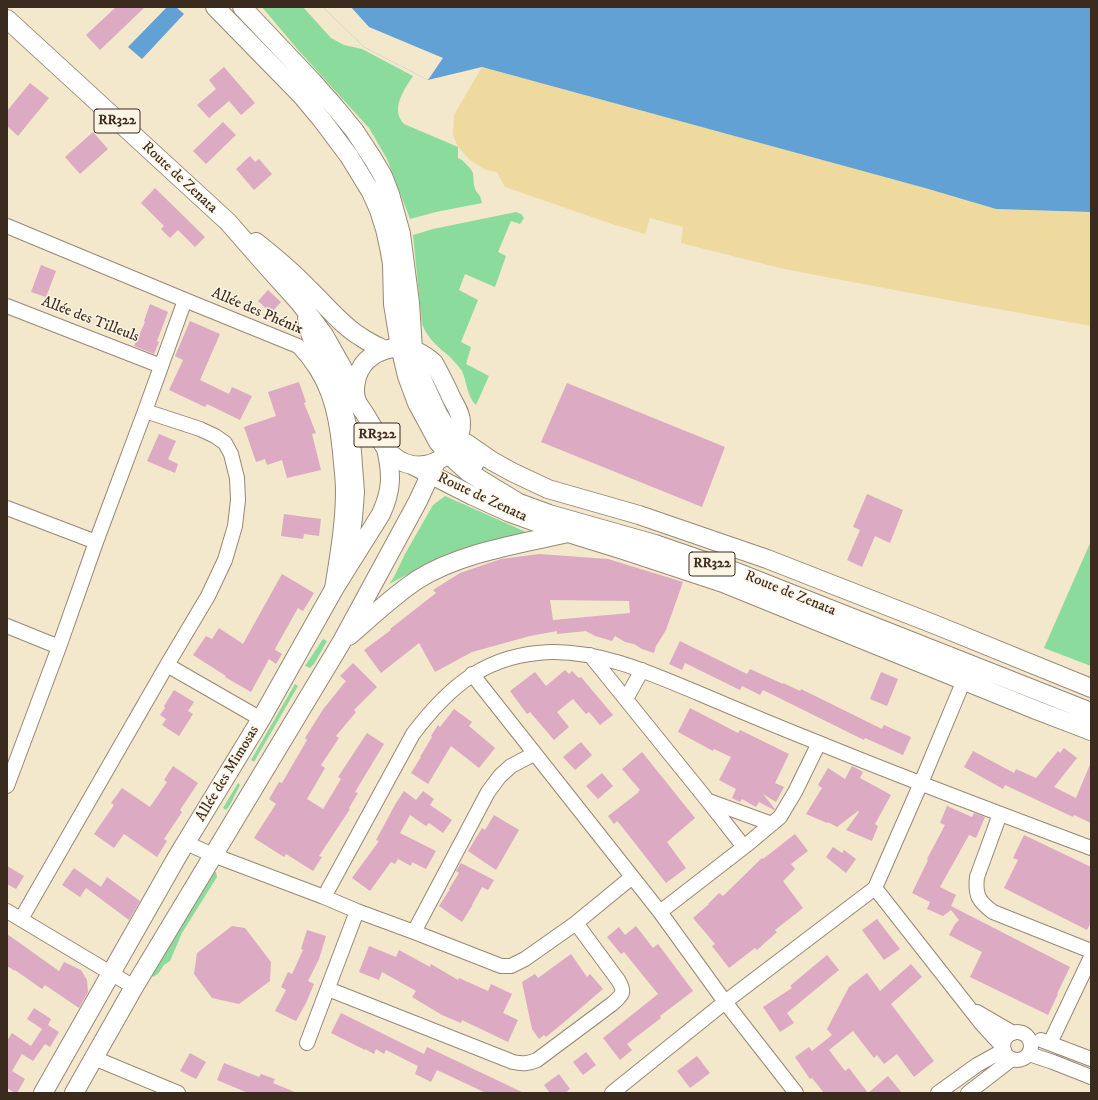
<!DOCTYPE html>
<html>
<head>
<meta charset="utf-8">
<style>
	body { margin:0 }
	#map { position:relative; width:1098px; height:1100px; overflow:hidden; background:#f3e7cc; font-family:"IM FELL DW Pica",serif }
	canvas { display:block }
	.frame { position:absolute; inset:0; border:8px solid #3b2a1e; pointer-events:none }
</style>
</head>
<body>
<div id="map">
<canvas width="1098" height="1100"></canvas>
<div class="frame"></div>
</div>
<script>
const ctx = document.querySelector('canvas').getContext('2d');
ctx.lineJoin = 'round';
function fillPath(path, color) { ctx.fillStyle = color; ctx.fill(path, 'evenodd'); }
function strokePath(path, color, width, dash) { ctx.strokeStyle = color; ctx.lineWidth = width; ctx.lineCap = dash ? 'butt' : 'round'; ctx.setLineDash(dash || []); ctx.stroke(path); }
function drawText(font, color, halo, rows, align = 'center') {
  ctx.font = font + ' "IM FELL DW Pica",serif'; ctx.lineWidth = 3; ctx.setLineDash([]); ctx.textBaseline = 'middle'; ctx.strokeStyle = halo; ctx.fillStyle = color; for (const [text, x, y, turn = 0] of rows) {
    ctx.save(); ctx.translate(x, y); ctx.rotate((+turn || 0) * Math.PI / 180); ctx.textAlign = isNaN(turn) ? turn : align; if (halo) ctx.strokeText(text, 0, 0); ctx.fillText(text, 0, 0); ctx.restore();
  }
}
fillPath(new Path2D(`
	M262 7H303L331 38 344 45 362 49 413 76C404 90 390 109 404 124L458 147V158L462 160 470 168 473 173 474 186 476 191 480 196 482 203 436 212 410 219 387 159 369 128 299 51Z
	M516 212 521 214 524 218 520 224 511 221 498 252 506 256 495 287 465 274 459 290 478 300 461 342 471 347 466 364 489 376 476 405C467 397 467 382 462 371 459 366 454 362 450 357 439 348 427 338 422 324L413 235 433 229Z
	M445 496 526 532C506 540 485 543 464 550 438 559 413 571 389 584L394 577 405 554 433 505Z
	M1091 541V666L1044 648Z
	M323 639 327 641 314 664 310 668 305 666Z
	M295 684 298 686 254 762 251 760Z
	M238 783 240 785 230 805 226 810 223 808Z
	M207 872H216L217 877 182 933 170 961 164 965 158 974 153 977 151 974Z`), '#8bdc9c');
fillPath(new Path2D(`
	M482 67 925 188 996 209 1091 212V326L948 300 784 269 681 243 683 227 650 218 645 234 612 224 505 187 497 172 486 170 470 160 458 147 453 135 454 115Z`), '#eeda9e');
fillPath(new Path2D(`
	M167 7H176L184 14 142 59 128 47Z
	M323 7H1091V212L996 209 925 188 482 67 428 80 364 47Z`), '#61a1d3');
fillPath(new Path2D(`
	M323 7H351L369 27 443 58 428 80 364 47Z`), '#f3e7cc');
fillPath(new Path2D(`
	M116 7H145L100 50 86 35Z
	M224 67 255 103 241 115 229 101 209 118 197 105 216 89 209 80Z
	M30 83 49 98 18 136 7 126V111Z
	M223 122 236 135 206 164 193 151Z
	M93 132 108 149 80 174 65 157Z
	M250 156 255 162 259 159 272 174 254 190 236 169Z
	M155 188 205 237 195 247 178 230 170 238 161 229 164 226 141 203Z
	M41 265 56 271 46 297 31 292Z
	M268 290 281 302 271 313 258 301Z
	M150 304 168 312 157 341 159 342 154 354 134 346 145 322 144 321Z
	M190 321 220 334 200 380 229 394 232 387 252 396 240 420 207 404 205 407 169 390 183 360 175 356Z
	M299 382 306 402 304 403 316 433 312 434 321 470 287 478 282 460 267 465 265 459 256 462 244 427 276 416 268 392Z
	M567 383 725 447 702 507 541 442Z
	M159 434 176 441 168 459 178 464 175 473 147 461Z
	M867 494 903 510 890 543 875 536 862 567 847 560 860 530 853 527Z
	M284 514 321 519 319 536 304 534 303 539 281 536Z
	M539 554 608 559 683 582 666 630 656 646 654 653 642 649 634 644 625 642 615 636 612 641 595 636 586 631 557 634V631L530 636 472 652 435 672 419 643 381 673 364 650 391 630 390 629 436 593 433 590 460 573 501 559ZM550 600 629 601 630 613 553 620Z
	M282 574 314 593 303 611 298 608 276 647 275 650 282 654 276 664 269 659 251 692 225 677 226 676 193 655 206 636 212 639 219 628 243 644Z
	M680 641 747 674 750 669 783 684V683L800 691 801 689 882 729 884 725 911 737 903 755 865 738 864 740 763 690 760 695 742 686 740 690 685 663 682 670 669 664Z
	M353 663 377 687 354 710 356 712 336 736 339 738 321 765 325 768 307 799 323 809 341 779 338 777 367 733 384 744 355 792 358 793 349 808 350 809 319 856 322 857 313 871 286 854 284 857 254 838 276 804 269 799 279 782 282 783 307 740 305 738 324 708 346 681 340 676Z
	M565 670 569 674 572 671 579 678 581 677 613 715 600 725 589 712 586 714 573 699 557 712 569 727 554 740 530 712 527 714 510 691 535 672 546 686Z
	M881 672 898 679 887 706 870 699Z
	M174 690 194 702 188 711 193 714 179 736 162 725 166 719 160 715 165 708 164 706Z
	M690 708 738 733 740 730 789 754 775 783 784 787 776 802 763 794 775 809 774 810 759 802 756 807 742 799 740 802 732 798 736 789 719 780 731 757 714 749 713 751 678 732Z
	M454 709 472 722 469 726 495 748 479 768 451 746 428 784 411 773 421 757H420L432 737 431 736 438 725 440 727Z
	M581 742 592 755 575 770 563 757Z
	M1064 748 1077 758 1054 787 1076 798 1091 762V823L1074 815 1073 817 1005 785 1003 789 964 767 973 751 1014 773 1016 769 1036 778 1058 751 1060 753Z
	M642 752 695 818 667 842 686 868 666 883 623 828 617 821 614 824 608 816 639 792 638 791 640 790 622 769Z
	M173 766 198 783 180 810 182 812 164 839 167 841 157 857 124 834 114 848 94 834 114 805 111 803 122 788 150 807 167 782 164 780Z
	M852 766 863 772 860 778 891 795 875 824 878 826 872 841 846 830 859 812 858 811 837 827 828 822 827 823 806 814 822 788 818 785 828 768 845 779Z
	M602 773 613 786 598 799 586 786Z
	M404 791 416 800 423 791 434 799 430 805 452 820 443 833 429 823 426 826 410 815 400 833 436 851 426 869 412 862 411 866 398 859 395 864 391 862 370 891 352 878 379 841 376 840 396 803Z
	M947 806 972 817 974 813 985 817 976 838 969 835 940 887 956 895 951 906 1070 967 1057 994H1058L1048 1015 970 977 982 952 949 935 955 924 959 920 951 910 943 916 927 909 930 902 912 893 928 860 927 859 945 825 940 823Z
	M494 815 519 830 496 870 468 851 482 828 485 830Z
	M795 834 808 851 791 864 795 869 783 881 803 908 775 930 777 932 757 950 755 948 729 968 712 946 715 944 693 918 709 904H708L719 893 723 896 762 858 763 859Z
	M1024 835 1091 867V922L1087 930 1004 888 1018 860 1013 858Z
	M833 847 842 853 844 850 856 859 846 873 826 857Z
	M461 863 494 880 488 890 482 887 472 905V906L462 922 439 906 450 889H449L459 873 456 871Z
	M7 866 24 876 16 889 7 884Z
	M74 868 101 887 107 877 140 901 129 920 86 888 80 897 62 885Z
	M877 919 900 949 884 960 862 930Z
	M232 926 245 928 271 962 270 981 239 1004 212 998 194 974 197 953Z
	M636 926 653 948 658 944 693 991 660 1016 661 1018 627 1044 632 1050 620 1060 603 1038 658 994 624 952 621 954 607 937 619 927 625 935Z
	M307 930 326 936 319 959 308 981 314 984 306 1003 296 1021 275 1011 286 990 281 987 288 972 292 974 303 950 301 949Z
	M7 934 59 971 64 962 81 970 87 980 88 992 79 1008 45 985 42 989 15 970V971L7 966Z
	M369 946 396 957 399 950 430 967 431 964 458 980 459 978 488 991 491 984 512 994 503 1013 518 1020 508 1042 462 1020 461 1023 442 1015 412 997 416 991 382 972 379 980 359 972Z
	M571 954 587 977 590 974 603 989 569 1018 546 1037 544 1035 539 1039 532 1029 522 982 535 974 538 978Z
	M827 955 839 970 787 1013 794 1023 780 1032 763 1007 792 988 790 986Z
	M911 964 922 977 891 1004 934 1061 914 1077 897 1054 884 1064 877 1055 874 1058 853 1031 829 1050 845 1071 849 1068 868 1093 888 1076 902 1093H824L812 1078 810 1079 795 1057 809 1047 812 1051 832 1035 827 1029 849 987 867 973 880 991Z
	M34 1008 51 1019 48 1025 59 1032 50 1047 45 1044 33 1061 22 1054 12 1071 25 1079 17 1093H15L7 1088V1041L12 1033 31 1046 42 1029 27 1019Z
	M341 1013 424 1054 427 1047 524 1093H486L437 1070 431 1082 415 1074 418 1066 386 1050 384 1054 376 1049 374 1054 365 1049V1050L331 1033Z
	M586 1052 596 1065 583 1075 573 1062Z
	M190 1053 206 1062 196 1079 180 1071Z
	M697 1056 710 1073 690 1088 677 1071Z
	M224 1063 259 1077 261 1074 275 1079 273 1083 297 1093H248L217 1080Z
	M559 1074 570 1089 565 1093H550L544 1085Z`), '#dcaac2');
const minor = new Path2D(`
	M7 226 185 300 298 346C328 377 336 410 340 452 341 465 343 478 343 491 343 524 337 557 332 589
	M7 306 161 366
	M7 508 96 542
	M7 626 59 647
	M590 655 708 801 744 847
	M167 665 261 719
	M472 674 660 912 725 1002 796 1093
	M626 699 642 670
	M7 786 59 647 96 542 145 411 185 300
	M709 801 772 824
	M1000 814 977 877C975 895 978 901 993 912L1091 951
	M186 843 213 855 324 897 357 911 414 932 501 966H511L525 959 576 923 632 877
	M875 888 981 1023 1003 1047
	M324 897 413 734C450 685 487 654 551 652 602 651 652 674 698 693 738 710 778 727 819 743 909 780 1000 814 1091 848
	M7 911 134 987
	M660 912 744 847 780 817 795 792 819 743
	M21 919 167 665 208 596 225 560 235 526 238 500 237 478 231 454 225 443 215 436 200 429 145 411
	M414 932 488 792 500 776 511 766 534 754
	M328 989 513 1062C522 1064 528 1064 537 1060L612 1004C622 995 626 993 618 980L576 923
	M977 1012 1013 1033
	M1003 1046a14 14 0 1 1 28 0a14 14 0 1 1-28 0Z
	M1041 1040 1091 1059
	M307 1043 357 911
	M1050 1043 1091 957
	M1029 1054 1053 1062 1091 1077
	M94 1058 178 1093
	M612 1093 725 1002 875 888 921 783 964 680
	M938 1093 977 1065 1004 1050
	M968 1093 1012 1059`);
const major = new Path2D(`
	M215 7 302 96 322 120 349 156 371 192 379 210 385 229 389 247 392 264 393 304 400 347 407 376 417 403 438 442 448 454 468 472 519 503 549 514 655 544 739 573 1091 712
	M242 7 312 81 335 107 354 130 373 159 383 176 390 194 401 234 410 303 413 349 418 370 438 414 456 444 475 463
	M7 19 228 222 263 262 299 302 313 320 324 335 342 367 355 392
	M256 242C275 257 293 272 309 289 326 305 341 325 361 337 368 342 377 346 385 350
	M307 318 310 333 315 346 334 382 340 400 351 439 355 492 353 518 349 546 344 565
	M400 347C413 348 424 354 434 363 440 374 446 385 451 397 455 405 461 413 461 422 462 448 437 469 412 465 401 463 393 457 386 449 379 437 372 426 365 414 362 409 357 404 356 398 354 391 355 384 357 377 363 357 380 349 400 347Z
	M466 443 492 461 512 472 548 489 639 515 767 559 936 625 1091 688
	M412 465 473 496 508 512 555 529 623 550 723 583 1036 710 1091 731
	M349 636C371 617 393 596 417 580 459 553 519 544 568 533
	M43 1093 177 857 261 719 334 589 381 514C392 490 392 474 386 449
	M74 1093 134 987 341 643 418 501 436 462`);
strokePath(minor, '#978875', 16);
strokePath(major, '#978875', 20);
strokePath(minor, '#fff', 14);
strokePath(major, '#fff', 18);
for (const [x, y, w] of [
	[117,121,46],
	[377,435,46],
	[712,564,46]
]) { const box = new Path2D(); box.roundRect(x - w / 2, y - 12, w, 24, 3); ctx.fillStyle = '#fcf5e5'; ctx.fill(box); strokePath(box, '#3b2a1e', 1); }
drawText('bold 14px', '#3b2a1e', null, [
	["RR322",117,121],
	["RR322",377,435],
	["RR322",712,564]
]);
drawText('15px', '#3b2a1e', '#fcf5e5', [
	["Route de Zenata",179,178,43],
	["Allée des Phénix",257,312,23],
	["Allée des Tilleuls",90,320,21],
	["Route de Zenata",482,498,25],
	["Route de Zenata",790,594,22],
	["Allée des Mimosas",228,774,-59]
]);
</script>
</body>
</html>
